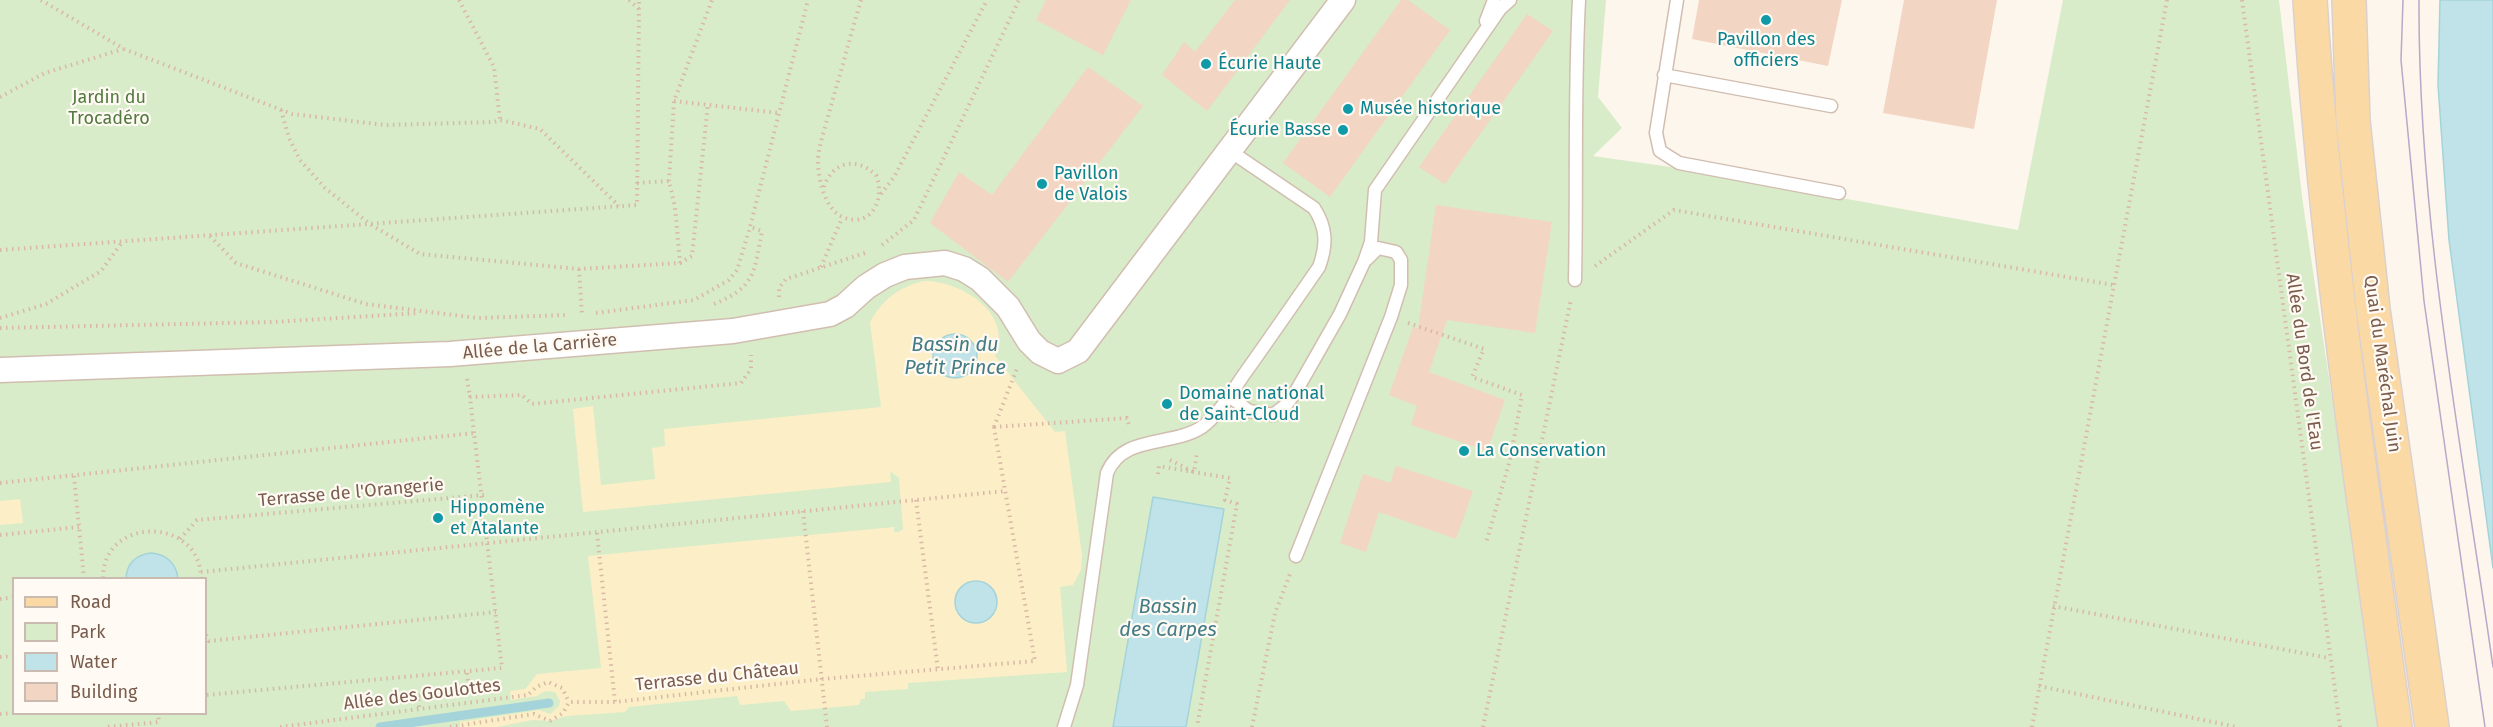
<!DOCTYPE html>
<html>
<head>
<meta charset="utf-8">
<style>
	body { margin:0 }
	#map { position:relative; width:2493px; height:727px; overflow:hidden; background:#fdf6ec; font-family:"Fira Sans",sans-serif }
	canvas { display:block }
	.legend { position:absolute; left:12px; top:577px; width:195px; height:138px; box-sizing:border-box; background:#fffaf3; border:2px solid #cabbb1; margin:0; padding:8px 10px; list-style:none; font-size:18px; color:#7a5c4d }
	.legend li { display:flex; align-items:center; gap:12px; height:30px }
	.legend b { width:30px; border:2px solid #cabbb1 }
</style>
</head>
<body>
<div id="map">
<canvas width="2493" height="727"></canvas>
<ul class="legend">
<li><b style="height:8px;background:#fbd9a5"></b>Road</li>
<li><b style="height:16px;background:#d8ecc9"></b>Park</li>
<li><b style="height:16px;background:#bfe3e8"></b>Water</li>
<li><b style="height:16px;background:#f3d5c3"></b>Building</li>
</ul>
</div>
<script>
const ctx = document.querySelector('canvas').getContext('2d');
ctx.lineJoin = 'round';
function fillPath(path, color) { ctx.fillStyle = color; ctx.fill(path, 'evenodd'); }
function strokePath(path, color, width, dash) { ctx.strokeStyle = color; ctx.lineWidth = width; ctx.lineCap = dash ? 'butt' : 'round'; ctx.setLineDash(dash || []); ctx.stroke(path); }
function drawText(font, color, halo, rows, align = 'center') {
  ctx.font = font + ' "Fira Sans",sans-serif'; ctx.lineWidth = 4.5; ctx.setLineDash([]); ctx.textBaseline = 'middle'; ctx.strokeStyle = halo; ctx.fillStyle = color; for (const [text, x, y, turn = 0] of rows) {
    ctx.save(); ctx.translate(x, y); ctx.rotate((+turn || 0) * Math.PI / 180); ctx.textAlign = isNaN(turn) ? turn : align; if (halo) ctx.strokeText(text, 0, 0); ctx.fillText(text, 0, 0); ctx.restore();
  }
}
fillPath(new Path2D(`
	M0 0H1606L1598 97 1622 128 1593 156 1671 167 2018 230 2063 0H2279L2303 204 2381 727H0ZM14 578H206V714H14Z`), '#d8ecc9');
fillPath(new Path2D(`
	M924 281C961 281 1014 313 995 356L1055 432 1065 431 1082 555 1081 570 1073 585 1060 587 1067 672 908 683V689L865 692V699H861L859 705 791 711 784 701 740 705 737 696 629 707 625 712 567 716 550 721 532 720 497 727H460V722L539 710 550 714 559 706 560 701 555 692 545 691 537 696 511 700 510 691 525 689 537 674 601 668 588 556 894 527V532H899L903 529 899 478 890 471 891 482 583 512 573 409 593 406 601 485 655 479 652 448 665 446 664 429 881 407 870 322C883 299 899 287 924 281Z
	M20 499 23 523 0 525V501Z`), '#fcefc7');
const water = new Path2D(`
	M2440 0H2493V568L2449 240 2438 85Z
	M933 356a22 22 0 1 1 44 0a22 22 0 1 1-44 0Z
	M1153 497 1224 509 1186 727H1113Z
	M151 553C166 554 176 563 178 578H126C127 563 136 555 151 553Z
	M955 602a21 21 0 1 1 42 0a21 21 0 1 1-42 0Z`);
fillPath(water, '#bfe3e8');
strokePath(water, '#a5d3da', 1.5);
strokePath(new Path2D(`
	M380 727 549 703`), '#a5d3da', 9);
fillPath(new Path2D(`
	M1046 0H1131L1103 55 1036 20Z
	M1235 0H1290L1207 111 1162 75 1184 42 1195 52Z
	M1401 0H1408L1450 30 1330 197 1283 163Z
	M1699 0H1842L1828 66 1692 39Z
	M1904 0H1997L1974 129 1883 113Z
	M1527 14 1553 31 1445 184 1419 167Z
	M1088 67 1143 106 1008 282 930 223 959 172 992 195Z
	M1436 205 1552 222 1535 333 1447 320 1429 372 1505 400 1487 451 1411 425 1417 406 1389 395 1413 327 1418 328Z
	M1396 466 1473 491 1456 539 1379 512 1366 552 1340 543 1363 474 1390 483Z`), '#f3d5c3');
const service = new Path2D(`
	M1677 0 1656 133 1660 151 1679 163 1839 193
	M1486 21 1494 0
	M1664 75 1831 106
	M1575 280C1577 186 1574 93 1579 0
	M1229 396 1249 411 1273 415 1286 405 1295 393 1340 314 1364 262 1371 242 1375 190 1500 9 1510 0
	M1296 556 1391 317 1401 285V260L1396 252 1378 248 1367 259
	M1064 727 1077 685 1107 473C1123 434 1172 447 1202 427 1219 415 1233 390 1245 373 1270 338 1294 303 1319 267 1327 245 1327 228 1314 208L1230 151`);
const minor = new Path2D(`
	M0 370 450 354 733 331 830 314 845 306 866 287 885 275 905 267 945 263 964 269 980 279 1008 307 1029 341 1040 352 1058 361 1078 351 1343 0`);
const primary = new Path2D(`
	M2310 0C2325 244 2362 485 2395 727
	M2349 0 2353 121 2373 309 2432 727`);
strokePath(service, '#d1beb0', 15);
strokePath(minor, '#d1beb0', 27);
strokePath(primary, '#dad1cd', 36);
strokePath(new Path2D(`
	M41 0 124 49 292 114 385 125 494 122 500 120 540 129 619 206
	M459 0 494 67 500 120
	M629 0 639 9
	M2242 0 2340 727
	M0 97 45 73 123 49
	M674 101 779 113
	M281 110 289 138 300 160 325 188 370 224 420 254 579 269 680 263 692 256 708 104
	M669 181 674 101 712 0
	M637 183 669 181 675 207 680 263
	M824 187C832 162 856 156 876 175 885 196 874 227 845 218 824 212 815 171 819 151 822 135 828 118 832 102 842 68 851 34 861 0
	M881 194 894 177 987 0
	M210 236 236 263 366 304 478 318 567 315
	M882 245 914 220 1019 0
	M0 250 637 205 639 0
	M1595 266 1674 210 2114 285
	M821 267 842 218
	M579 269 582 315
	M779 297V288L786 279 868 252
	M714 304C756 287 754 272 762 231L750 227
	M596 313 694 300 729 280 737 270 750 227 808 0
	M0 318 46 304 101 271 123 241
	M1408 323 1484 349 1472 377 1522 395 1510 460 1486 543
	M0 328 273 322 419 313
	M467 379 470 397
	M994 427 1127 418 1130 428
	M994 427 1018 366
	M474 433 470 397 522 395 532 404 741 383 751 369V355
	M1170 460 1194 472 1197 453
	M1158 474 1159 466 1230 478 1225 500 1237 504 1197 727
	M74 476 84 578
	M0 483 474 433 502 668 206 695
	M916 500 938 670
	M803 511 827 727
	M597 533 615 702
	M0 535 79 527
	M180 539 197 520 484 495
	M201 572 1005 491
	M103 578C103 516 200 516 201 578
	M0 599 14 597
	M2053 606 2329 658
	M206 635 209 641 496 612
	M0 657 14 656
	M2039 686 2237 727
	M419 707 418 696 469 690 467 672
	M0 714 14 713
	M550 721 563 713 569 702H615L822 679 1035 661 994 427
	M108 727 159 722 158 714
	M280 727 528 695 536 687 548 682 562 688 569 702
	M450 727 534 714 550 721
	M1252 727 1275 613 1290 574
	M1483 727 1571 299
	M2032 727 2167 0`), '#d9b8a5', 4, [1.5, 4.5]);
strokePath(service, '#fff', 12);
strokePath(minor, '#fff', 24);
strokePath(primary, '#fbd9a5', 33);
strokePath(new Path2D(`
	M2403 0 2401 60 2424 301 2485 727
	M2419 0C2418 223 2462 446 2493 667`), '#b9a8c9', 1.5);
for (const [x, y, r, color] of [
	[1766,20,6,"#0f9aa8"],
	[1206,64,6,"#0f9aa8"],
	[1348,109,6,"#0f9aa8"],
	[1343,130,6,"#0f9aa8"],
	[1042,184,6,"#0f9aa8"],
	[1167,404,6,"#0f9aa8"],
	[1464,451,6,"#0f9aa8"],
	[438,518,6,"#0f9aa8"]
]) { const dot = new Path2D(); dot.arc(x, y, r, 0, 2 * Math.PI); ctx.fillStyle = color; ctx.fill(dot); strokePath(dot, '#fffaf3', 2); }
drawText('18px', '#0d838f', '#fffaf3', [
	["Pavillon des",1766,40,"center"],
	["officiers",1766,61,"center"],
	["Écurie Haute",1218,64],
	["Musée historique",1360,109],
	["Écurie Basse",1331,130,"right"],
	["Pavillon",1054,174],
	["de Valois",1054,195],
	["Domaine national",1179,394],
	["de Saint-Cloud",1179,415],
	["La Conservation",1476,451],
	["Hippomène",450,508],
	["et Atalante",450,529]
], 'left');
drawText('18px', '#537a41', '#fffaf3', [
	["Jardin du",109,98],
	["Trocadéro",109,119]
]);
drawText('18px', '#7a5c4d', '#fffaf3', [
	["Allée de la Carrière",540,347,-5],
	["Allée du Bord de l'Eau",2304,362,82],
	["Quai du Maréchal Juin",2382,364,82],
	["Terrasse de l'Orangerie",351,493,-5],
	["Terrasse du Château",717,677,-6],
	["Allée des Goulottes",422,695,-7]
]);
drawText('italic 20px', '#437c86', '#fffaf3', [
	["Bassin du",955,345],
	["Petit Prince",955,368],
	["Bassin",1168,607],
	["des Carpes",1168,630]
]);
</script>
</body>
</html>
